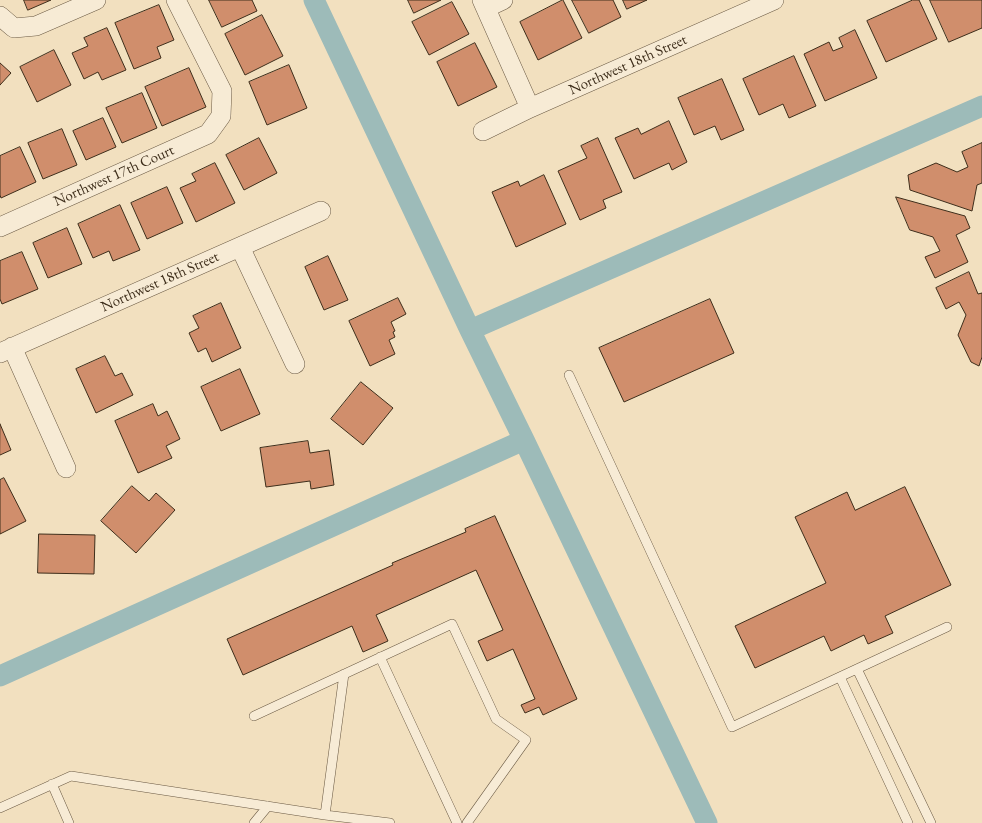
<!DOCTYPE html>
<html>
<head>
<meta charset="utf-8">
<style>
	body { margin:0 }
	canvas { display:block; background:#f2e0bf }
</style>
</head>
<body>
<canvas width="982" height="823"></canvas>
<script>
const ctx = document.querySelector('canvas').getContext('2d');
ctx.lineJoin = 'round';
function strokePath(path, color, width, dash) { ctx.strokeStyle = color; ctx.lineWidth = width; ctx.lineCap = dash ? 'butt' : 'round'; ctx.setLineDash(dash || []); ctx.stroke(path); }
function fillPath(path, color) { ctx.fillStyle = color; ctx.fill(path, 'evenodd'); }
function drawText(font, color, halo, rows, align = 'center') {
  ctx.font = font + ' "EB Garamond",serif'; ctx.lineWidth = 4; ctx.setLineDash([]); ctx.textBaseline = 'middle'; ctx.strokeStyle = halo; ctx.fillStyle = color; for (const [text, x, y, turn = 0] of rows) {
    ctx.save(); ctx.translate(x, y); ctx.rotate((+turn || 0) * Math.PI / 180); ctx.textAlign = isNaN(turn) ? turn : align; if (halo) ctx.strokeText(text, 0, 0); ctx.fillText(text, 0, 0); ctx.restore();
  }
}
strokePath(new Path2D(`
	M314 0 470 330 524 440 707 823
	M470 330 982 106
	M0 676 524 440`), '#9dbbb9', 21);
const building = new Path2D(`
	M24 0H51L28 10Z
	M209 0H252L257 11 222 27Z
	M408 0H441L414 13Z
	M563 0 582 38 538 60 520 22Z
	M572 0H613L621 17 589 33Z
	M623 0H647L627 9Z
	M913 0H919L937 39 886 62 867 21Z
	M930 0H982V28L949 42Z
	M452 2 469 34 429 55 412 22Z
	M159 5 174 40 157 47 161 58 134 69 115 23Z
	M262 15 283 56 245 75 225 34Z
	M107 28 126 70 102 80 98 72 84 79 72 53 88 46 84 38Z
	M855 30 877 78 825 101 804 54 829 42 833 51 843 47 839 38Z
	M475 43 497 87 458 106 437 62Z
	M54 50 71 85 37 102 20 67Z
	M794 56 816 106 789 118 783 104 759 115 743 79Z
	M0 63 11 73 0 85Z
	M289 65 307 108 267 125 249 82Z
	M189 68 206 107 162 126 145 87Z
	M722 79 744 130 721 140 715 126 694 135 678 98Z
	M142 93 157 128 122 143 106 108Z
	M103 118 116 147 86 160 73 131Z
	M669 121 687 162 672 170 669 163 634 179 615 138 638 128 641 134Z
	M62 129 77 165 43 179 28 143Z
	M259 138 277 173 244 190 226 155Z
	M598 138 622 192 603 200 606 208 580 220 558 171 587 158 581 146Z
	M982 143V183L977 185 972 211 910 190 908 175 936 163 957 172 968 167 962 152Z
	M20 147 36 182 1 198 0 195V156Z
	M215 163 235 203 196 222 180 188 196 181 192 174Z
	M544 175 566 224 516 247 492 192 518 181 520 186Z
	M167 187 183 223 147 239 131 203Z
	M896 197 965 216 970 228 956 235 968 262 935 278 925 257 940 251 933 237 910 230Z
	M120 205 140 250 113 261 109 251 93 258 78 224Z
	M67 228 82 264 48 278 33 243Z
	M22 252 38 289 2 304 0 299V261Z
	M328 256 348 300 324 310 305 267Z
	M969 272 978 294 982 293V357L979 366 971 362 958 335 966 315 959 302 946 309 936 288Z
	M398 298 406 314 391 322 395 331 393 332 395 337 389 340 395 354 370 366 349 321Z
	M710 299 734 353 624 402 599 348Z
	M221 303 241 348 212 362 206 348 198 352 189 333 199 328 193 316Z
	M105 356 115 376 122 373 133 395 96 413 76 369Z
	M240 369 260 414 221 431 201 387Z
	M361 382 393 408 363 445 331 419Z
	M153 404 158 416 167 411 180 439 166 446 172 458 138 473 115 421Z
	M0 424 11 450 0 455Z
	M308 441 310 453 329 450 334 485 311 489 310 481 266 487 260 448Z
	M4 478 26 521 0 534V480Z
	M132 486 149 501 156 493 175 510 136 553 101 521Z
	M905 487 951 585 885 616 893 633 868 644 864 635 831 651 824 636 755 668 735 626 826 583 795 517 847 492 855 510Z
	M495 516 577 699 543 715 539 707 525 713 521 705 535 699 513 649 487 661 478 641 503 630 476 570 376 615 388 641 363 652 352 626 243 675 227 639 393 565 392 563 466 532 465 529Z
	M39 534 95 535 94 574 38 573Z`);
fillPath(building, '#d08e6c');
strokePath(building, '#3e2e1b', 1);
const service = new Path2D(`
	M569 375 732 727 947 627
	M380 657 457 823
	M857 669 931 823
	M840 677 908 823
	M254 716 452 624 496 719 526 740 467 823
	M52 784 69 823
	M0 808 71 776 325 815 390 823
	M325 815 344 674
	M254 823 268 806`);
const minor = new Path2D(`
	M482 0 530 108
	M486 8 503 0
	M0 16 14 28 36 26 96 0
	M483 131 530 108 774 0
	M0 227 208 134 221 116 222 91 176 0
	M240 247 295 364
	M12 347 66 468
	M0 353 321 211`);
strokePath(service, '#6b5a44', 10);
strokePath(minor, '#6b5a44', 20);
strokePath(service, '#f7ebd5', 9);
strokePath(minor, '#f7ebd5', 19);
drawText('15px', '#3e2e1b', '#f7ebd5', [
	["Northwest 18th Street",628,65,-24],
	["Northwest 17th Court",114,176,-24],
	["Northwest 18th Street",160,282,-24]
]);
</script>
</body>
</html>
